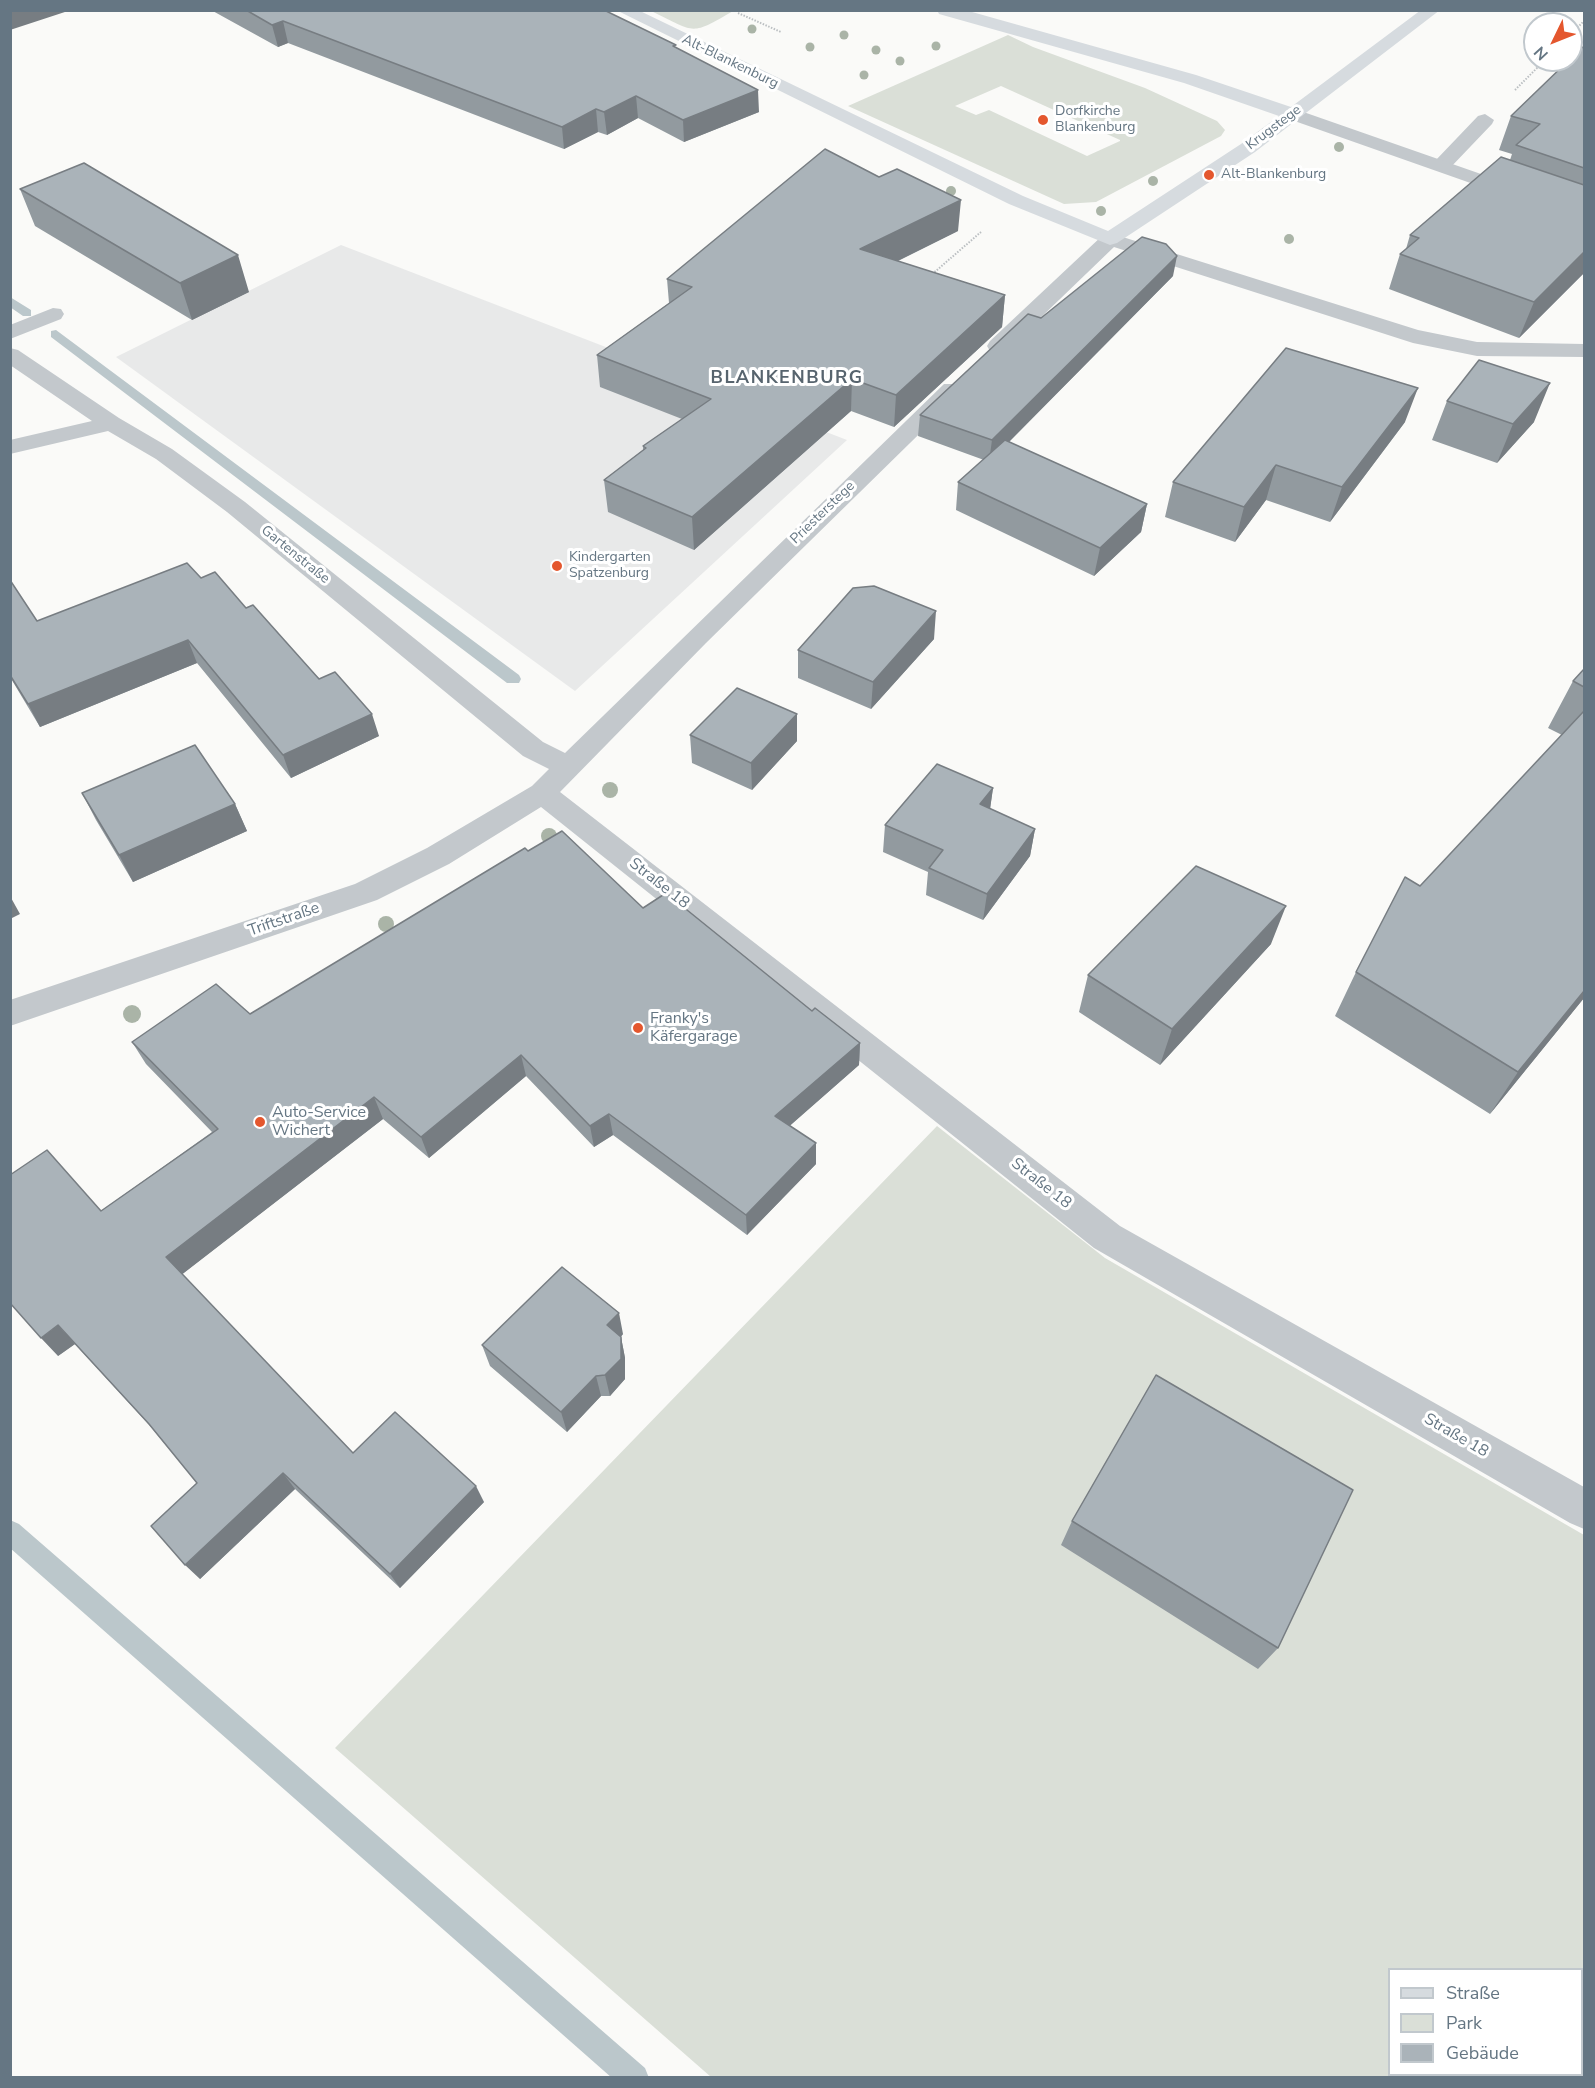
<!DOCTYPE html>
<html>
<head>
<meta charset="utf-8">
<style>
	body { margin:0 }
	#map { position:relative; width:1595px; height:2088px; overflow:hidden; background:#fafaf8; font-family:"Nunito Sans",sans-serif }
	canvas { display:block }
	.frame { position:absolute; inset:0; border:12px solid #657683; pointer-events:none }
	.legend { position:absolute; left:1388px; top:1968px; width:195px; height:108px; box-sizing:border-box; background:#fff; border:2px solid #c1c8cd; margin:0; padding:8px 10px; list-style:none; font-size:18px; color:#657683 }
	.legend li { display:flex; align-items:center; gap:12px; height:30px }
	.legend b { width:30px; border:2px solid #c1c8cd }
	.north { position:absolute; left:1523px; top:12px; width:60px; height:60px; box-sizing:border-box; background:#fff; border:2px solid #c1c8cd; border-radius:50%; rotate:227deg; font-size:16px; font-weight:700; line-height:24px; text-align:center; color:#657683 }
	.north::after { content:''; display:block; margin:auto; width:21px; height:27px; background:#e4572e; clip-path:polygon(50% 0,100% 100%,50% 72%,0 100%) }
</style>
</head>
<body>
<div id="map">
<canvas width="1595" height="2088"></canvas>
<div class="frame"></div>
<ul class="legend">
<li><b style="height:8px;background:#d6dbdf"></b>Straße</li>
<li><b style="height:16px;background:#dadfd7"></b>Park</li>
<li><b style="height:16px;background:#aab3b9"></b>Gebäude</li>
</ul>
<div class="north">N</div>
</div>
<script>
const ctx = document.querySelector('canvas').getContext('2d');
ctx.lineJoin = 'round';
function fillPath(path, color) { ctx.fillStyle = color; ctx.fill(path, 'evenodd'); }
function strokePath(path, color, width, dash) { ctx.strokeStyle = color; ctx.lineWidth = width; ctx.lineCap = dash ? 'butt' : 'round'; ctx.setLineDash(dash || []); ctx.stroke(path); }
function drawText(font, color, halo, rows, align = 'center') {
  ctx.font = font + ' "Nunito Sans",sans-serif'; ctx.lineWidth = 6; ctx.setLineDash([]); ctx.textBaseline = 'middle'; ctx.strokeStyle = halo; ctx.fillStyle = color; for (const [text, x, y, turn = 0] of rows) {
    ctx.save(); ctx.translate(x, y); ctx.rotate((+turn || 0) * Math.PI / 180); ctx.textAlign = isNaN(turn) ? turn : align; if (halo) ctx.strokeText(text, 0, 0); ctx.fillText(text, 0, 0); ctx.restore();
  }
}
fillPath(new Path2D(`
	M341 245 847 440 575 691 116 357Z`), '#e8e9e9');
fillPath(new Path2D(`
	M651 11H733C689 37 696 32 651 11Z
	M1008 35 1033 47 1145 88 1217 121 1225 130 1221 136 1096 202 1064 204 848 106ZM1001 86 1120 140V141L1087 156 989 110 976 115 955 106Z
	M937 1126 1105 1258 1584 1535V2077H711L335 1748ZM1390 1970H1582V2074H1390Z`), '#dadfd7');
fillPath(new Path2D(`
	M10 297 31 310V316H23L10 307Z
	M56 330 519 675 521 679 519 683H507L51 337V331Z
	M10 1520 19 1524 645 2068 649 2078H612L10 1548Z`), '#bbc7cb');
strokePath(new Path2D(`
	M738 13 781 32
	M1571 34 1584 21
	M1515 90 1545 60
	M930 276 981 232`), '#bbbfc2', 2, [1.5, 1.5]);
fillPath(new Path2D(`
	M1485 114 1494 120 1492 124 1449 169H1435L1432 165 1435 161 1478 116Z
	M53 308 61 309 64 314 61 319 10 339V325Z`), '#c3c8cc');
fillPath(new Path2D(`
	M1292 108 1584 210V223L1286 118 1283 114Z
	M1110 233 1418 330 1477 342 1584 344V357L1477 356 1413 343 1114 247 1006 351H990L987 346 990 341 1103 235Z
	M10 348 18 350 119 418 172 449 245 502 543 742 565 753 944 384H960L963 389 960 394 706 643 560 792 1120 1226 1584 1487V1529L1570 1523 1094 1248 541 807 449 864 377 900 10 1026V1000L355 884 427 848 532 786 549 769 523 756 227 512 156 459 108 431 10 454V440L92 421 10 365Z`), '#c3c8cc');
fillPath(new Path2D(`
	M616 10H638L1023 196 1108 231 1241 144 1279 116 1184 83 939 14 937 10H965L1196 75 1291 107 1421 10H1440L1255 152 1117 243 1110 245 1009 204Z`), '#d6dbdf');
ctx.fillStyle = '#aab4a7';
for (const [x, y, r] of [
	[752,29,4.5],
	[844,35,4.5],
	[936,46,4.5],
	[810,47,4.5],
	[876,50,4.5],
	[900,61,4.5],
	[864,75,4.5],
	[1339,147,5],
	[1153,181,5],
	[951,191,5],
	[1101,211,5],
	[1289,239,5],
	[610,790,8],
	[549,836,8],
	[386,924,8],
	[132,1014,9]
]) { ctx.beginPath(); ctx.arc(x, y, r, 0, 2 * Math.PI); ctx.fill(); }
fillPath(new Path2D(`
	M211 10H604L676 48 759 112 684 142 638 118 607 135 598 132 564 149 288 43 278 47Z
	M1584 46V273L1519 338 1389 289 1400 254 1406 249 1410 235 1510 160 1512 154 1499 150 1511 116Z
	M20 189 249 292 192 320 35 226Z
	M958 231 898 261 1005 295 1002 327 894 427 851 411 694 550 608 512 604 480 643 450V446L682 419 600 387 597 355 669 303 667 279Z
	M1173 276 1009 442 1147 504 1141 532 1094 576 956 510 958 482 984 460 918 436 920 415 1041 318Z
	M1447 401 1534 422 1497 463 1432 440Z
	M1405 422 1330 522 1266 500 1235 542 1165 517 1173 482Z
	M201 578 246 608 379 736 291 778 197 663 40 727 10 677V580L37 621Z
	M934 639 871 709 798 678V650Z
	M1584 669V998L1490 1114 1335 1016 1356 972 1562 735 1548 728 1573 681Z
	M797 714V741L752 790 692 763 690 735Z
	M993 788 990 809 1035 829 1030 856 983 920 926 895 928 872 883 852 885 825Z
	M82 793 235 804 247 831 133 882 96 820Z
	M528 851 643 908 812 1011 860 1043 859 1065 789 1126 816 1143V1164L747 1235 613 1135 594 1147 526 1076 429 1158 383 1119 182 1274 353 1453 484 1502 400 1588 295 1489 200 1579 197 1483 151 1427 75 1344 58 1356 101 1211 212 1132 146 1064 132 1042 250 1014Z
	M1271 944 1160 1065 1079 1012 1088 975Z
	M623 1334 621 1337 625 1358V1379L610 1396H601L567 1432 490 1366 482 1345Z
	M1072 1521 1278 1648 1258 1669 1061 1545Z`), '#929a9f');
fillPath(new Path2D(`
	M10 10H71L10 30Z
	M283 21 288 43 278 47 272 25Z
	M758 90 759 112 684 142 683 120Z
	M636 96 638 118 607 135 604 112Z
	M596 109 598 132 564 149 562 127Z
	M961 200 958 231 859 280 860 249Z
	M1584 252V273L1519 338 1534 302Z
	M238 255 249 292 192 320 180 283Z
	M1177 256 1173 276 989 462 992 440Z
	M1005 295 1002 327 894 427 896 395Z
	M852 379 851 411 694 550 692 517Z
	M1550 383 1534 422 1497 463 1513 424Z
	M1418 388 1405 422 1330 522 1342 487Z
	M1276 465 1266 500 1235 542 1244 507Z
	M1147 504 1141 532 1094 576 1100 548Z
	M936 611 934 639 871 709 873 682Z
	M188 640 197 663 40 727 28 704Z
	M372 714 379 736 291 778 283 755Z
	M797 714V741L752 790 751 763Z
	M993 788 989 816 980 804Z
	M235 804 247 831 133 882 119 855Z
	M1035 829 1030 856 983 920 987 894Z
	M10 896 20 914 10 919Z
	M1286 906 1271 944 1160 1065 1172 1029Z
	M1584 991V998L1490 1114 1518 1072Z
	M860 1043 859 1065 776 1138 775 1116Z
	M521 1055 526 1076 429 1158 421 1137Z
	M374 1097 383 1119 180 1276 166 1257Z
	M609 1114 613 1135 594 1147 590 1126Z
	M816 1143V1164L747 1235 746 1215Z
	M619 1313 623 1334 612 1346 607 1325Z
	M58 1325 75 1344 58 1356 41 1338Z
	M621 1337 625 1358V1379L610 1396 605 1375Z
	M596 1376 601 1396 567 1432 561 1412Z
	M283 1473 295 1489 200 1579 185 1565Z
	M476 1486 484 1502 400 1588 390 1574Z`), '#777d82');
const building = new Path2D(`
	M246 10H604L676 45 673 46 758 90 683 120 636 96 604 112 596 109 562 127 283 21 272 25Z
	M1584 46V168L1516 145 1540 124 1511 116 1569 60H1571V58Z
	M825 149 879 177 897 169 961 200 860 249 1005 295 896 395 852 379 692 517 604 480 646 448 643 446 711 399 597 355 692 287 667 279Z
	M1501 157 1584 185V252L1534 302 1400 254 1419 238 1410 235Z
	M84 163 238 255 180 283 20 189Z
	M1142 237 1166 244 1177 256 992 440 920 415 1028 314 1041 318Z
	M1286 348 1418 388 1342 487 1276 465 1244 507 1173 482Z
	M1479 360 1550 383 1513 424 1447 401Z
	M1005 440 1147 504 1100 548 958 482Z
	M187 563 201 578 215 572 246 608 253 605 319 679 335 672 372 714 283 755 188 640 28 704 10 675V580L37 621Z
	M874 586 936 611 873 682 798 650 853 588Z
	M1584 669V687L1573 681Z
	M737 688 797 714 751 763 690 735Z
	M1584 711V991L1518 1072 1356 972 1405 877 1420 886Z
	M195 745 235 804 119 855 82 793Z
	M937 764 993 788 980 804 1035 829 987 894 929 868 943 850 885 825Z
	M562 831 643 908 666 893 812 1011 815 1008 860 1043 775 1116 816 1143 746 1215 609 1114 590 1126 521 1055 421 1137 374 1097 166 1257 353 1453 395 1412 476 1486 390 1574 283 1473 185 1565 151 1526 197 1483 149 1424 58 1325 41 1338 10 1303V1175L47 1150 101 1211 218 1129 132 1042 216 984 250 1014 525 848 528 851Z
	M1196 866 1286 906 1172 1029 1088 975Z
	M562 1267 619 1313 607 1325 621 1337V1359L605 1375 596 1376 561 1412 482 1345Z
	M1156 1375 1353 1490 1278 1648 1072 1521Z`);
fillPath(building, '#aab3b9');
strokePath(building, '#777d82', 1.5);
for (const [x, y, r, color] of [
	[1043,120,6,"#e4572e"],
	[1209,175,6,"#e4572e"],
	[557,566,6,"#e4572e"],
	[638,1028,6,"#e4572e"],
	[260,1122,6,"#e4572e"]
]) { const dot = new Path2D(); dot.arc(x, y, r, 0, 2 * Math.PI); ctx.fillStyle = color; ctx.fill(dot); strokePath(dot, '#fff', 2); }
drawText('14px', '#657683', '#fff', [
	["Alt-Blankenburg",730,62,26],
	["Krugstege",1274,128,-37],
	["Priesterstege",823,513,-44],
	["Gartenstraße",295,555,39]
]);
drawText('14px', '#657683', '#fff', [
	["Dorfkirche",1055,112],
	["Blankenburg",1055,128],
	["Alt-Blankenburg",1221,175],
	["Kindergarten",569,558],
	["Spatzenburg",569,574]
], 'left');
drawText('16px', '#657683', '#fff', [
	["Straße 18",659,884,38],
	["Triftstraße",284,920,-19],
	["Straße 18",1041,1184,38],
	["Straße 18",1456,1436,30]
]);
drawText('16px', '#657683', '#fff', [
	["Franky's",650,1019],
	["Käfergarage",650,1037],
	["Auto-Service",272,1113],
	["Wichert",272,1131]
], 'left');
ctx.letterSpacing = '1.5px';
drawText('bold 18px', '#57646e', '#fff', [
	["BLANKENBURG",787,379]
]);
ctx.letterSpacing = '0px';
</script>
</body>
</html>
